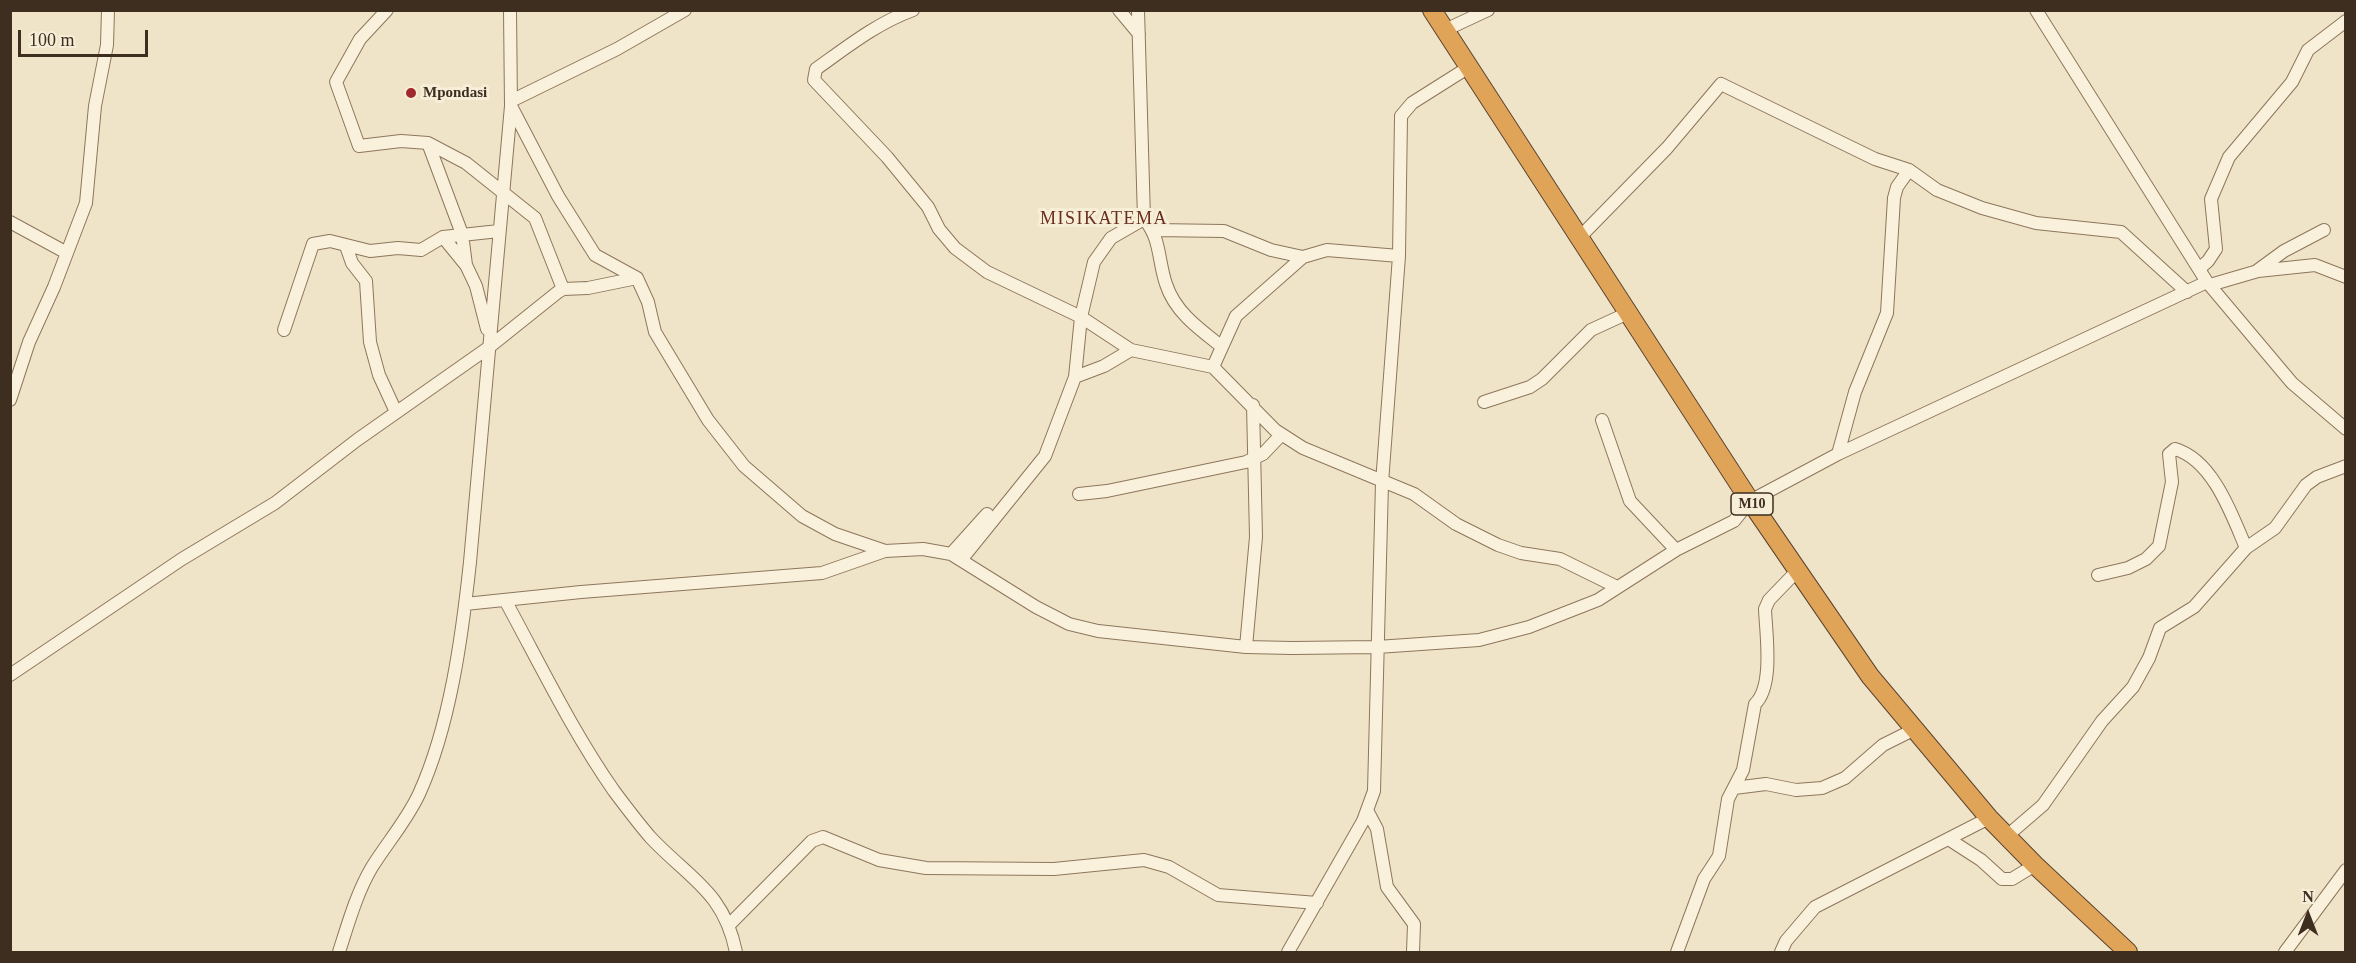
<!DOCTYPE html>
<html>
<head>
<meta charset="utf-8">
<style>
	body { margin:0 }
	#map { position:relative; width:2356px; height:963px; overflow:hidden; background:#f0e4c8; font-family:Georgia,serif }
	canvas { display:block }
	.frame { position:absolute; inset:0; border:12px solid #3d2e20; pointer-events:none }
	.north { position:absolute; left:2278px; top:885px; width:60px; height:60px; -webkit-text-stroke:4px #f7eed8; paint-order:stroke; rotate:0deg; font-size:16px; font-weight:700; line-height:24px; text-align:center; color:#3d2e20 }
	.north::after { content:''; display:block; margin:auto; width:21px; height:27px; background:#3d2e20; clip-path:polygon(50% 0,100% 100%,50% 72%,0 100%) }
	.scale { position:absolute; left:18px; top:30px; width:130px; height:27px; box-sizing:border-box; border:3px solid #3d2e20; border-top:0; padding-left:8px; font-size:18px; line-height:21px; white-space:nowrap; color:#3d2e20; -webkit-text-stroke:4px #f7eed8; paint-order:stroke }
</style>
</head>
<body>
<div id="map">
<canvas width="2356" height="963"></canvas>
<div class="frame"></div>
<div class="north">N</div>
<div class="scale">100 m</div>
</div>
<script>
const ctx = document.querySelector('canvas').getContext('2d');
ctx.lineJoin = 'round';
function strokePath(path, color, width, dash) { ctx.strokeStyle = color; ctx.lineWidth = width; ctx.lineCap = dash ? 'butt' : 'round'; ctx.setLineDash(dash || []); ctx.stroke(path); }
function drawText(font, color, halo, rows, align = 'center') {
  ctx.font = font + ' Georgia,serif'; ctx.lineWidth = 6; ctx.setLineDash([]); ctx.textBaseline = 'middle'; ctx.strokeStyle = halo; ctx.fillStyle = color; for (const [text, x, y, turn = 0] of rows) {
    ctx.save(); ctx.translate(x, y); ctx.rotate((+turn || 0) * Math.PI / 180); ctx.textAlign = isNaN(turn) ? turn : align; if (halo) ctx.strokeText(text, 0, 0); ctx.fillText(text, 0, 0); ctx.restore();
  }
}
const minor = new Path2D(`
	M387 10 360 39 336 82 359 146 401 141 428 143 466 163 535 218 563 289
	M913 10C877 23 847 47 816 69L814 80 887 157 928 207 939 229 955 248 987 272 1081 317 1131 350 1213 367 1275 430 1303 448 1414 494 1456 524 1498 545 1521 553 1560 559 1617 587
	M1119 10 1139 34
	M1138 10 1144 219C1161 238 1158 261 1166 284 1175 312 1199 329 1221 346
	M2036 10 2207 282 2292 383 2346 429
	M1445 30 1488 10
	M511 101 617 49 685 10
	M511 106 558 196 595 255 637 278 648 302 655 332 708 420 744 466 802 516 835 534 885 551
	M428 143 462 234 466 265 476 286 487 329
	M10 222 67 253
	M1154 230 1224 231 1271 250 1303 257
	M443 237 465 264
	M1580 237 1667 148 1721 84 1875 159 1909 170 1937 190 1982 208 2036 223 2121 232 2187 292
	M346 246 352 263 366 281 370 342 379 375 396 412
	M2199 269 2208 261 2216 249 2211 199 2229 157 2292 82 2308 50 2346 21
	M2258 270 2284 251 2324 230
	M2210 285 2258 271 2315 265 2346 277
	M284 330 313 244 330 241 370 251 398 248 421 250 443 237 499 231
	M1213 367 1236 316 1303 257 1327 250 1399 256
	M1075 377 1104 366 1131 350
	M10 400 29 342 54 287 86 203 95 106 107 45 108 10
	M1484 402 1530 387 1542 379 1591 330 1628 313
	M1602 420 1630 501 1676 550
	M1838 454 1855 392 1887 313 1894 198 1897 187 1909 170
	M1079 494 1107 491 1246 462 1263 454 1281 435
	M951 554 987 514
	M961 560 1045 456 1075 377 1081 317 1094 262 1111 238 1144 219
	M2098 575 2128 568 2146 559 2159 546 2172 482 2169 454 2175 449C2213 460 2232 515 2246 548
	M505 600C540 664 572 731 614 791 626 807 638 823 651 838 690 879 724 892 736 952
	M465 604 581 592 822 573 885 551 923 549 951 554 1036 607 1069 624 1098 631 1246 647 1292 648 1377 647 1479 640 1529 627 1598 600 1676 550 1734 521 1750 501 1838 454 2207 282
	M1246 647 1256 537 1253 405
	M10 675 182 559 275 503 357 440 488 348 558 292 563 289 588 288 637 278
	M1734 788 1766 784 1796 790 1822 788 1845 778 1883 745 1913 730
	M1368 812 1377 829 1387 887 1414 924 1413 952
	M2007 836 2043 805 2102 721 2133 687 2149 658 2160 628 2194 607 2246 548 2275 528 2306 485 2317 477 2346 466
	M1950 840 1981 860 2002 879H2012L2035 865
	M730 924 812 841 823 837 879 860 926 868 1054 869 1144 860 1169 867 1218 895 1317 903
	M339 952C348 924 357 892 372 867 387 843 407 820 419 794 450 726 462 637 470 562L511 106 510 10
	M1288 952 1363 821 1374 791 1382 483 1399 256 1401 116 1412 103 1469 67
	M1677 952 1704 879 1719 856 1728 799 1743 770 1755 704C1774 686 1766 634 1765 609L1769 600 1797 571
	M1781 952 1786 941 1815 907 1989 818
	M2285 952 2346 870`);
const highway = new Path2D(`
	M1432 10 1750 501 1870 676 1989 818 2035 865 2128 952`);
strokePath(minor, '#8d765c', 14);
strokePath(highway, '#5b4430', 20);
strokePath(minor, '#faf1dc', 12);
strokePath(highway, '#e0a458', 18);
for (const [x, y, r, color] of [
	[411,93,6,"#9e2a2b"]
]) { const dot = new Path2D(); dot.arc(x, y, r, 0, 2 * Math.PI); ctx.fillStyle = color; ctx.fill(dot); strokePath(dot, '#f7eed8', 2); }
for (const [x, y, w] of [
	[1752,504,42]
]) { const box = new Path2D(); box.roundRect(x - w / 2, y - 11, w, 22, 4.5); ctx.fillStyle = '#f7eed8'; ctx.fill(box); strokePath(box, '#3d2e20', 1.5); }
drawText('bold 14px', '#3d2e20', null, [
	["M10",1752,504]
]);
drawText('bold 15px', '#3d2e20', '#f7eed8', [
	["Mpondasi",423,93]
], 'left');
ctx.letterSpacing = '1.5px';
drawText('18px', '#6b2e1e', '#f7eed8', [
	["MISIKATEMA",1104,219]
]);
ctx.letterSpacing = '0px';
</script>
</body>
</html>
